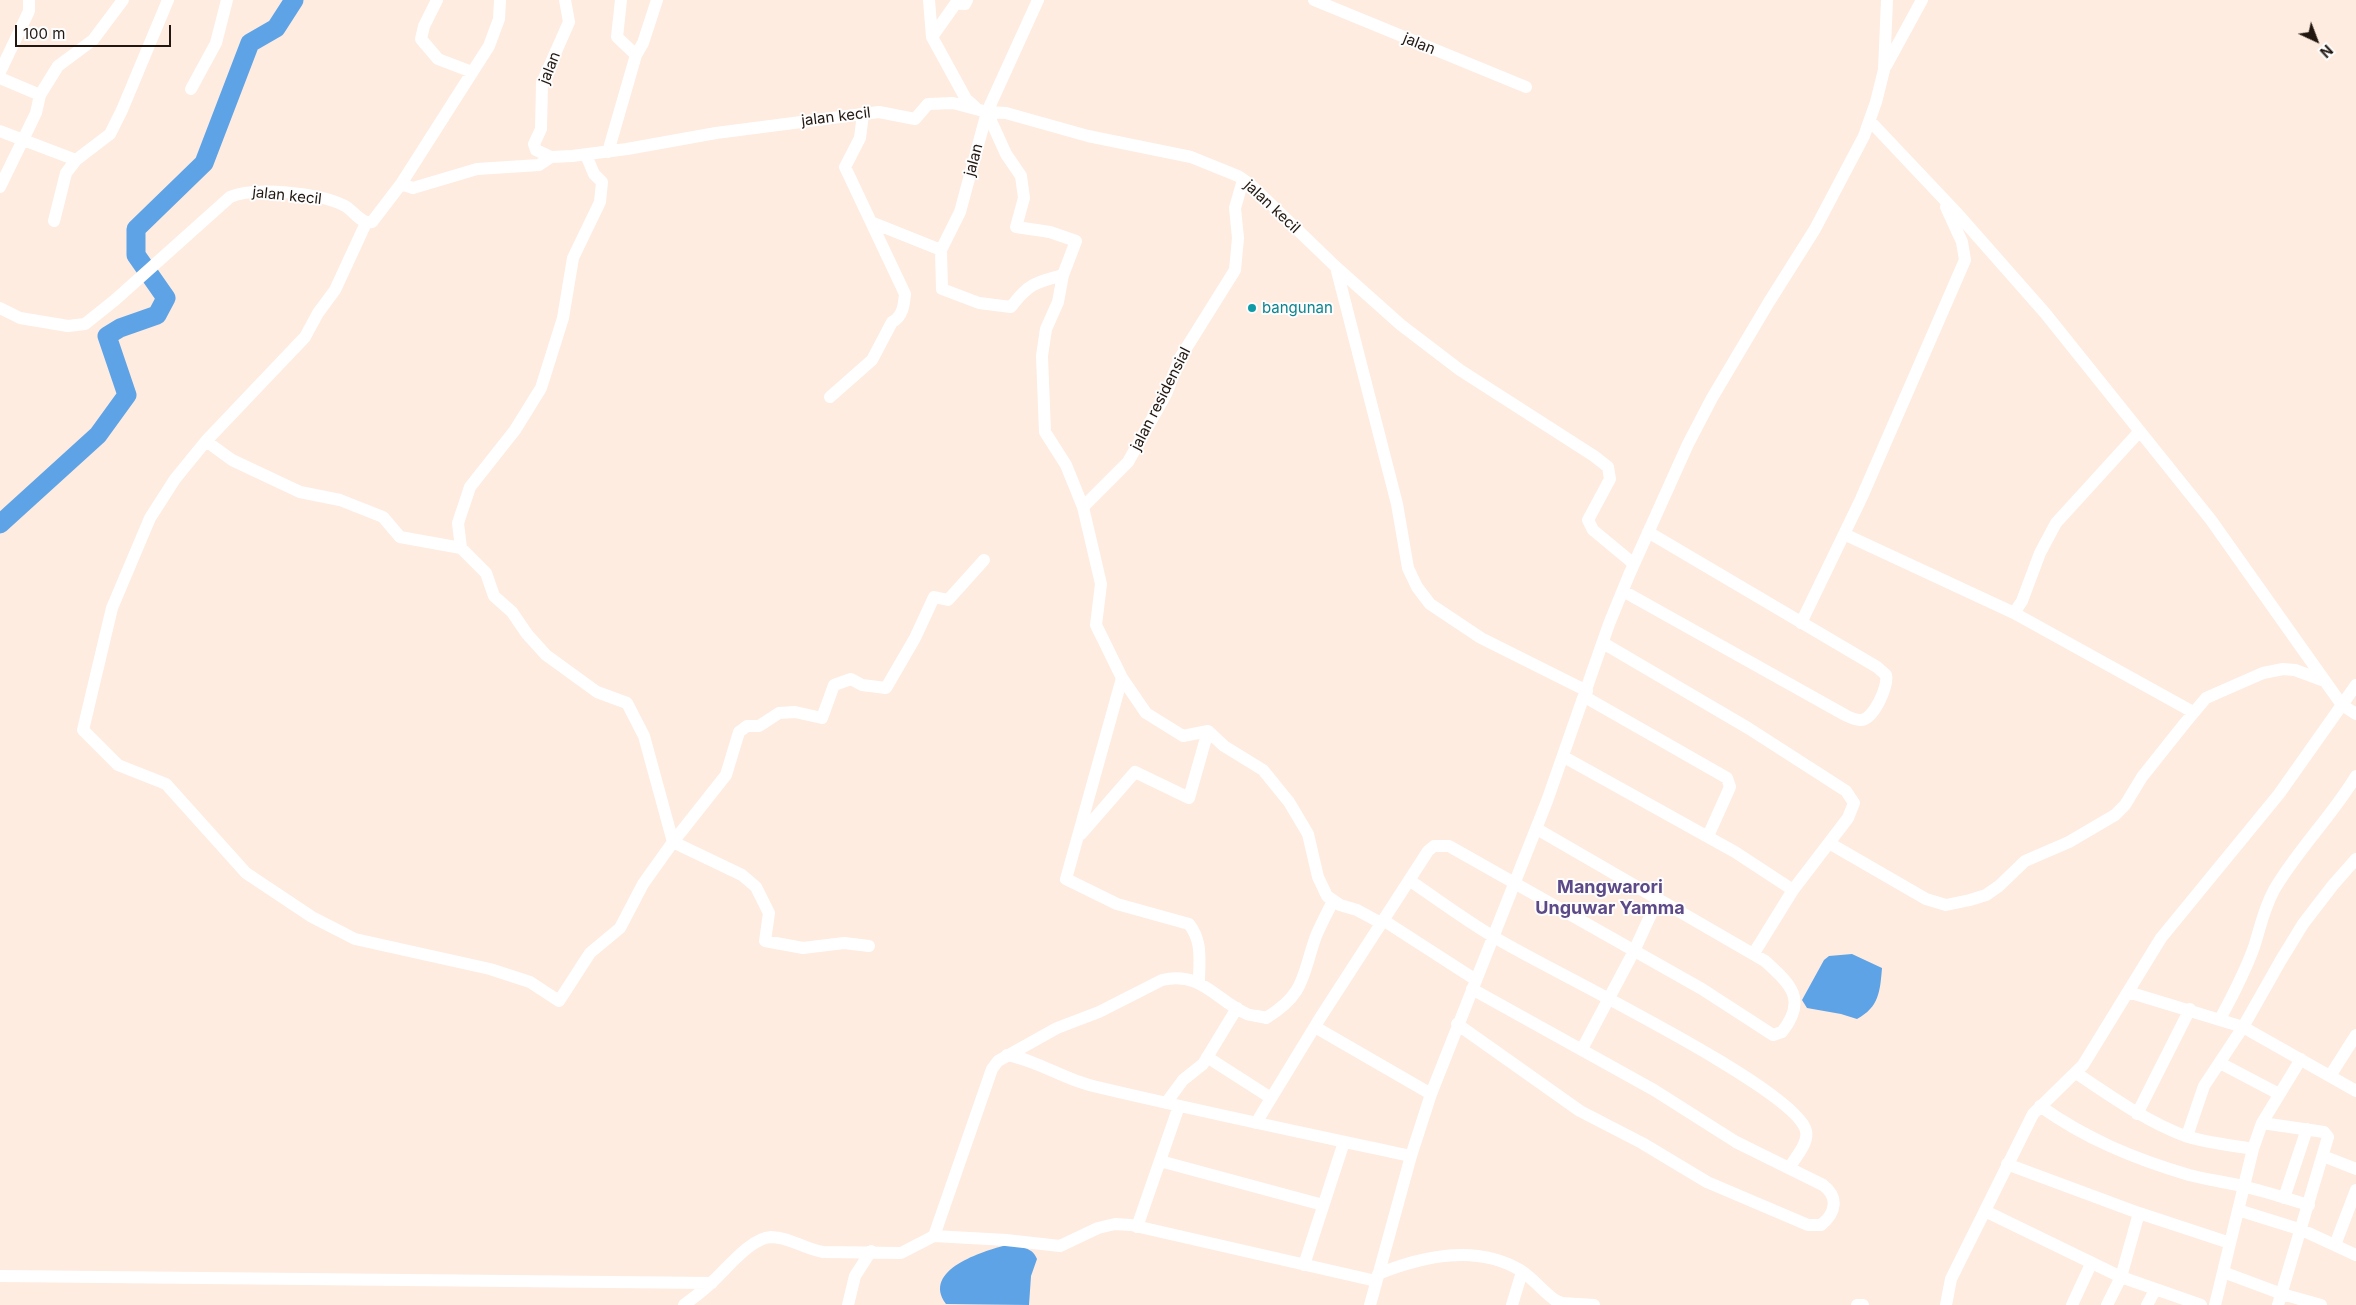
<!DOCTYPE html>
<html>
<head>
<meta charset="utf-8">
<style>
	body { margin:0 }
	#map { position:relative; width:2356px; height:1305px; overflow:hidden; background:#feece0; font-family:Inter,sans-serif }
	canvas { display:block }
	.north { position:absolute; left:2291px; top:15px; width:50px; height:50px; -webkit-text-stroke:4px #fdfdfd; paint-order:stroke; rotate:137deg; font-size:14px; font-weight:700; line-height:20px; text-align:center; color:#211710 }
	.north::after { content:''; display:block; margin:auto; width:18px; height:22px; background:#211710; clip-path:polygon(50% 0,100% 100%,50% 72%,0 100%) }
	.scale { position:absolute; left:15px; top:25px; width:156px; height:22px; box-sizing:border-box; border:2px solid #211710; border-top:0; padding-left:6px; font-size:15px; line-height:18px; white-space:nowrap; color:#211710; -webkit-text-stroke:4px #fdfdfd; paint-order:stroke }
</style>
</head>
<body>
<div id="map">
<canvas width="2356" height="1305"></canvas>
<div class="north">N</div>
<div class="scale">100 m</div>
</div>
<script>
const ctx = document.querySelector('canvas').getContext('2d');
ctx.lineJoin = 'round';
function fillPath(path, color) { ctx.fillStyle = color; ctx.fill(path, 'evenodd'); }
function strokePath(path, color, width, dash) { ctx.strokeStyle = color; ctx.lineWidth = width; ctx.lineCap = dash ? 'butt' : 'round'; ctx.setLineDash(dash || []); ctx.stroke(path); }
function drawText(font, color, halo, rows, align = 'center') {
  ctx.font = font + ' Inter,sans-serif'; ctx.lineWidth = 4; ctx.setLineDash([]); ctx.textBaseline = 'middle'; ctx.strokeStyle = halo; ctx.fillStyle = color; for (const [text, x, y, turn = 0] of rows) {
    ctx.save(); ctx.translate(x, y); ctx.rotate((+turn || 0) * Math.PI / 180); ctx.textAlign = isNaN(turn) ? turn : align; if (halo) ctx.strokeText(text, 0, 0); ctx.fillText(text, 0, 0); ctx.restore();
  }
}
fillPath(new Path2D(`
	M1852 954 1882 968C1880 992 1879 1007 1857 1019L1841 1014 1807 1008 1802 1000 1824 960 1829 956Z
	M1007 1245C1019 1247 1032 1246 1037 1259L1031 1276 1029 1305 946 1304C921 1270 983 1251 1007 1245Z`), '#5fa3e7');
strokePath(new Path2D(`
	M0 524 98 435 127 395 107 336 120 328 157 315 166 298 136 255V229L204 163 250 43 276 28 294 0`), '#5fa3e7', 19);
strokePath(new Path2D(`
	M437 0 424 26 421 39 438 59 472 72
	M621 0 617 37 636 55
	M929 0 932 37
	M967 0 965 4 956 3 932 37 966 99 975 107
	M1314 0 1526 87
	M1886 66 1922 0
	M0 72 29 11V0
	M0 78 40 95
	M191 89 216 43 227 0
	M987 112 1006 154 1021 176 1024 198 1016 227 1050 232 1076 241 1063 275 1058 302 1046 329 1042 356 1045 432 1066 465 1083 507 1101 584 1096 625 1122 678 1146 713 1183 736 1208 731 1224 746 1263 770 1289 802 1308 834 1318 877 1327 896 1340 905 1357 910 1381 923
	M1870 121 1956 212 2045 313 2211 520 2342 705 2356 714
	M0 131 76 160
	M608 152 636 55 643 43 657 0
	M551 157 536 150 534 144 541 129 542 83 569 22 565 0
	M401 184 489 46 499 19 500 0
	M0 187 36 113 40 95 58 66 93 40 123 0
	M54 221 66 173 76 160 110 134 122 110 168 0
	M871 222 941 250 960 212 987 112 1038 0
	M366 223 335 290 318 313 305 337 206 441 175 479 150 518 112 608 83 730 118 765 166 784 246 873 312 917 355 939 490 969 530 982 559 1001 590 953 620 928 643 884 673 842 742 875 756 887 769 913 765 941 803 948 844 943 869 946
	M941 250 942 289 979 303 1011 307C1028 284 1036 282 1063 275
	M1336 267 1397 504 1408 568 1417 587 1430 604 1481 638 1587 691
	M0 308 20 318 68 326 85 324 115 300 230 197C254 186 319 193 343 205 353 209 361 225 372 222L401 184 413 188 477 169 539 165 551 157 572 156 627 149 716 133 863 114 879 112 915 119 928 104 953 103 987 112 1006 113 1088 136 1191 157 1238 176 1251 185 1336 267 1401 325 1460 370 1594 456 1608 467 1610 479 1588 520 1593 530 1634 564
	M830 397 872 360 892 322C903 317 904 304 905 294L845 167 860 138 863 114
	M206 441 232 460 300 492 340 500 383 517 400 537 461 548 486 573 494 596 512 612 527 634 546 655 597 692 627 703 644 736 673 842
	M1083 507 1128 462 1166 394 1180 358 1235 270 1238 238 1235 208 1243 180
	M1844 534 2014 613 2193 712
	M461 548 458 523 470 487 515 430 541 388 563 318 573 258 600 202 602 182 594 174 586 155
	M1623 591 1845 715C1849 717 1855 720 1860 720 1873 721 1889 686 1886 675L1877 667 1648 532
	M2014 613 2022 601 2040 553 2056 523 2139 432
	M1801 623 1861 499 1965 260 1962 242 1946 207
	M1603 643 1748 728 1846 791 1854 803 1848 818 1793 890 1754 953
	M1122 678 1066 879 1117 904 1189 924C1203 942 1199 960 1199 982
	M1585 697 1727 778 1730 787 1708 836
	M1564 757 1735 852 1793 890
	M1081 834 1135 772 1189 798 1208 731
	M673 842 726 775 739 732 747 726H759L779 713 795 712 822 718 834 685 851 679 862 685 886 688 915 638 934 597 948 600 984 560
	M1829 843 1926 899 1946 905 1970 900 1986 895 1999 886 2025 861 2069 842 2115 815 2125 805 2142 777 2185 723 2206 698 2263 673 2283 669 2295 670 2322 680
	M1409 880C1437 899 1465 920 1494 937 1542 967 1797 1088 1806 1131 1809 1143 1795 1158 1789 1168
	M1383 920 1476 980
	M2128 992 2243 1027 2356 1091
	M2220 1019C2233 995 2245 972 2254 947 2261 925 2263 911 2274 890 2298 849 2332 816 2356 776
	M1457 1024 1580 1111 1642 1143 1707 1182 1808 1225H1821C1836 1213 1839 1197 1823 1185L1736 1142 1654 1090 1472 989
	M1315 1027 1431 1094
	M1582 1049 1634 951 1658 899
	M1007 1055C1037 1060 1063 1079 1093 1086 1198 1111 1304 1133 1411 1156
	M1207 1057 1271 1098
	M2220 1063 2279 1094
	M2076 1073C2111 1096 2145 1121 2185 1136 2207 1143 2231 1145 2253 1149
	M2330 1076 2356 1035
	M1166 1103 1183 1080 1203 1064 1237 1008
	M2040 1106C2086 1139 2135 1159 2189 1175 2208 1180 2227 1182 2246 1187 2267 1192 2288 1199 2309 1205
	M2137 1114 2190 1009
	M1256 1123 1320 1018 1428 851 1434 846H1449L1702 989 1773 1035 1782 1032C1808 999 1790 984 1765 961L1537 829
	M2262 1123 2324 1132 2328 1137 2278 1305
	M2187 1136 2204 1086 2243 1027 2281 960 2303 924 2333 885 2356 859
	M2323 1156 2356 1169
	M1160 1161 1323 1205
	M2007 1164 2139 1213 2230 1243
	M2284 1198 2307 1129
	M2238 1210 2302 1230 2356 1255
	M1985 1211 2121 1277 2201 1305
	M1137 1227 1179 1106
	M934 1236 992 1069 998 1061 1057 1028 1099 1012 1162 980C1202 971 1215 1000 1247 1014 1252 1016 1260 1016 1266 1018 1306 994 1302 975 1316 936 1321 924 1327 913 1333 901
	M2335 1245 2356 1190
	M1304 1265 1344 1142
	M2223 1272 2282 1294 2321 1305
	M1378 1274C1423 1256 1476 1244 1520 1270 1533 1278 1542 1291 1555 1300L1562 1303 1594 1305
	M0 1276 712 1283
	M684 1305C693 1298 703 1291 711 1283 726 1270 750 1238 771 1237 789 1237 805 1249 823 1252L901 1253 934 1236 1006 1240 1060 1246 1098 1228 1115 1224 1131 1225 1376 1281
	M848 1305 855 1276 871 1251
	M1370 1305 1411 1156 1431 1094 1547 801 1609 624 1629 575 1688 444 1712 398 1769 302 1815 229 1864 136 1876 102 1884 70 1887 0
	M1512 1305 1522 1272
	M1857 1305H1863
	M1946 1305 1951 1279 2033 1114 2083 1065 2161 938 2279 794 2356 685
	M2072 1305 2091 1264
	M2107 1305 2121 1277 2139 1213
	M2147 1305 2155 1290
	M2215 1305 2253 1149 2262 1123 2301 1059`), '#fff', 12);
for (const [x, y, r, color] of [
	[1252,308,5,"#0f9aa8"]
]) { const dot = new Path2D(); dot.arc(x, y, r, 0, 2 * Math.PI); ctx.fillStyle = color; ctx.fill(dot); strokePath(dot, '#fdfdfd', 2); }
drawText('15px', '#211710', '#fdfdfd', [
	["jalan",1419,44,22],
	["jalan",550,68,-69],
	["jalan kecil",836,117,-7],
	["jalan",974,160,-75],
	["jalan kecil",287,196,6],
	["jalan kecil",1272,207,43],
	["jalan residensial",1161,399,-63]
]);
drawText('15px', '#0d838f', '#fdfdfd', [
	["bangunan",1262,308]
], 'left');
drawText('bold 18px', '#5c4987', '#fdfdfd', [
	["Mangwarori",1610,888],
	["Unguwar Yamma",1610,909]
]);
</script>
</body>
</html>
